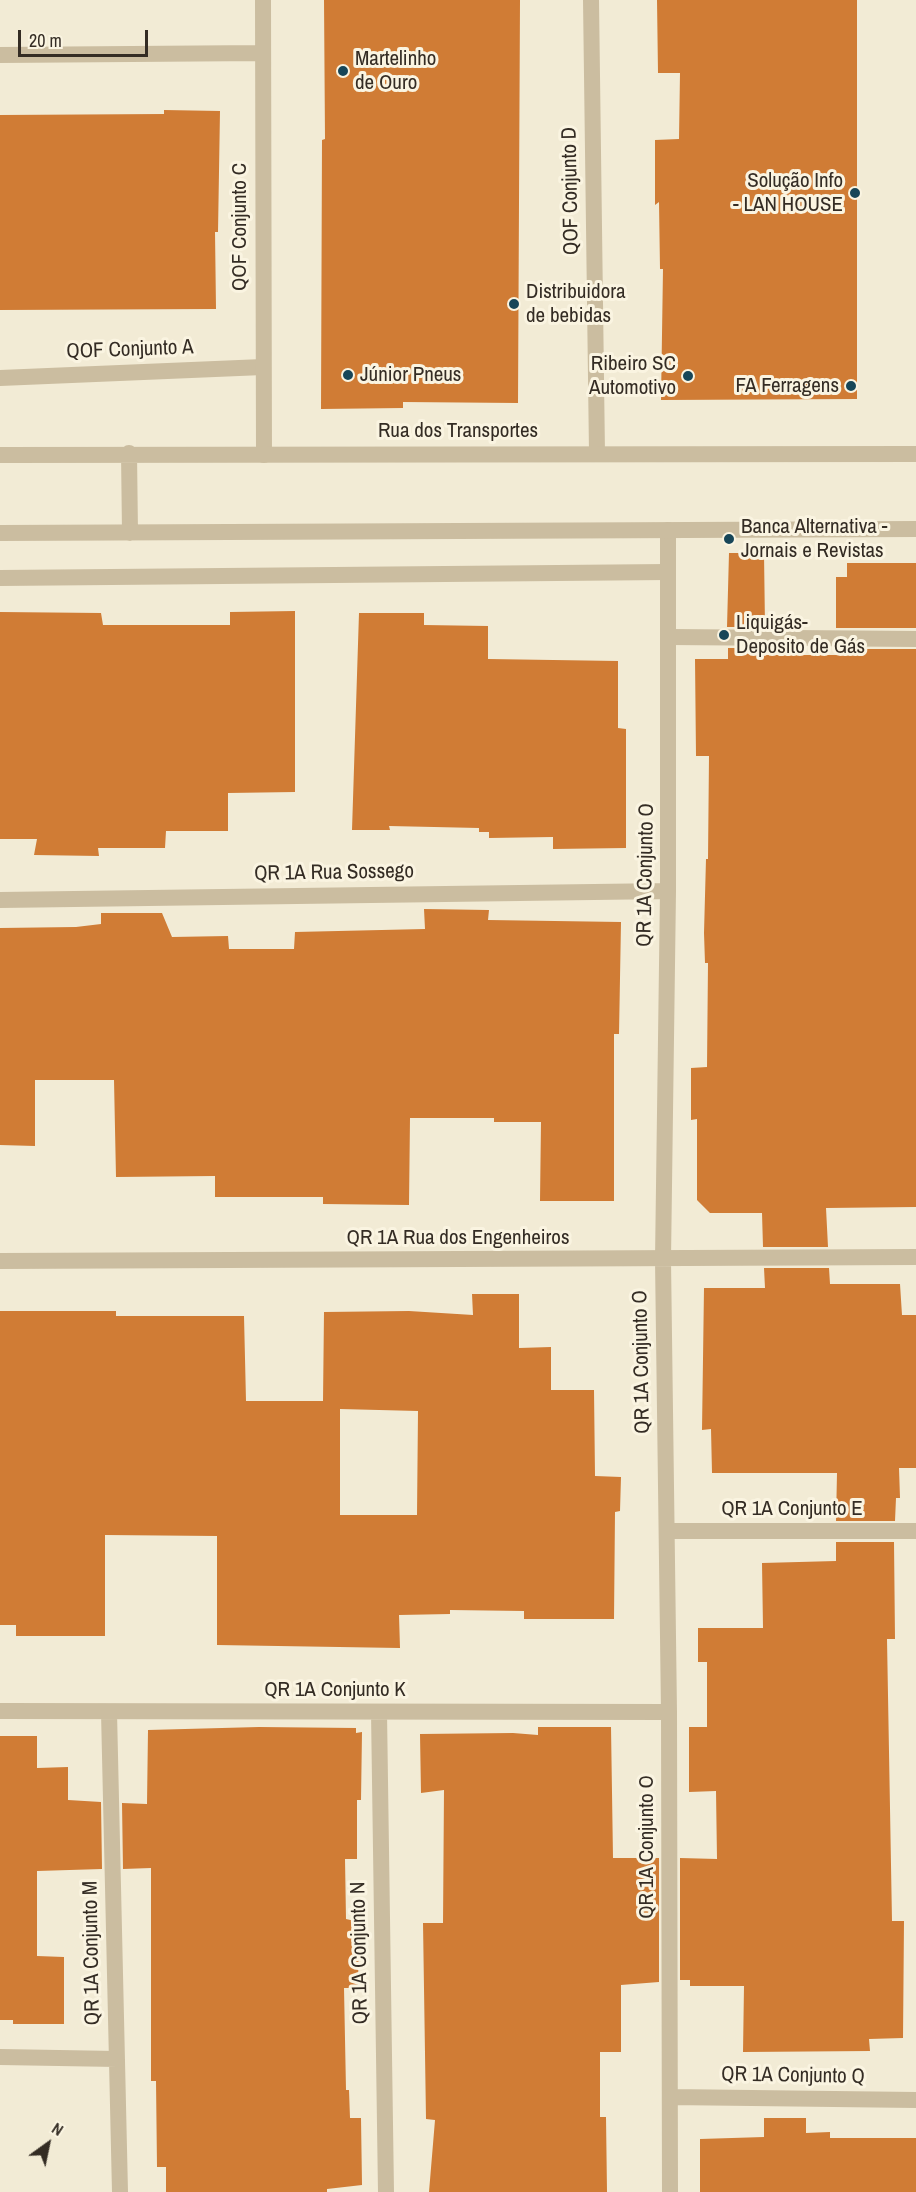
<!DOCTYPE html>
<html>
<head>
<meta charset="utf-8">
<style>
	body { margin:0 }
	#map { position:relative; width:916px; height:2192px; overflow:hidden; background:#f2ebd5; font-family:"Archivo Narrow",sans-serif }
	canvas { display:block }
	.north { position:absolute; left:18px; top:2114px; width:60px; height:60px; -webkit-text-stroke:4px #faf4e1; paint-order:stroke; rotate:33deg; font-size:16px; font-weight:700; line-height:24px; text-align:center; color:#342c24 }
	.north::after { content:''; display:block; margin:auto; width:21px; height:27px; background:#342c24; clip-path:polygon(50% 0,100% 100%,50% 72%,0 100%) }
	.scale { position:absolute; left:18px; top:30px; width:130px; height:27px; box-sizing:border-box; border:3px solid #342c24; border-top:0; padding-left:8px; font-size:18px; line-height:21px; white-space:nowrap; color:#342c24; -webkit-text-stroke:4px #faf4e1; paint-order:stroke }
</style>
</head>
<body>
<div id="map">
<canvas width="916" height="2192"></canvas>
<div class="north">N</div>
<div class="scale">20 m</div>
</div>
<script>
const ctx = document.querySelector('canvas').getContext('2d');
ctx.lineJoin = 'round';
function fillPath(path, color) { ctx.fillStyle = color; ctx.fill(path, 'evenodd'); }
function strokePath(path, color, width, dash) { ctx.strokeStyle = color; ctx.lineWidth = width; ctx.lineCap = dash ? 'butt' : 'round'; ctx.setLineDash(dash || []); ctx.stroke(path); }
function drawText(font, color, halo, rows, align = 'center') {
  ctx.font = font + ' "Archivo Narrow",sans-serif'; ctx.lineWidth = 6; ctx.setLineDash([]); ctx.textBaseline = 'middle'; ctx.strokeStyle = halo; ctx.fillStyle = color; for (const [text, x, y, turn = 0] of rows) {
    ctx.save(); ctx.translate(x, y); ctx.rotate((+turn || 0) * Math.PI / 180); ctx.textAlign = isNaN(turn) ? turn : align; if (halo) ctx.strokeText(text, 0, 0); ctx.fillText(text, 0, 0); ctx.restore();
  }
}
fillPath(new Path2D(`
	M324 0H520L518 403 403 402V408L321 409 322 140 325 139Z
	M657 0H857V399L661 400 663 269H660L659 202 655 205V140L679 139 680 73H658Z
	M164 110 220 111 218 232H215L216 309 0 310V115L164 114Z
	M729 553H764L765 627H727Z
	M847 563H916V628H836V577H847Z
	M295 611V792L228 793V831H166L165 848H98L99 856 34 855 37 839H0V612L101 613 103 625H230V612Z
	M359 613H424V625L488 626V659L618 661V728L626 729V848L553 849V837L489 838V832H479V828L389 826 390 830H352Z
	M728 648H765L766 655H836V649H916V1207L826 1208 828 1247H763L762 1213H710L697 1200V1119L691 1120V1068L707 1067 708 963H705L704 933 706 859H708L709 756H696L695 659H728Z
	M424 909 489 910 488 920 621 922 619 1034H614V1201H540L541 1122H494V1118H410L409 1205 323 1204V1197H215V1176L116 1177 114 1080H35V1146L0 1145V928L76 927 101 924V913H162L172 937 228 936 229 949H294L295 932 425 929Z
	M764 1268H829L830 1284H900L902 1315H916V1468H899L900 1498H896L895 1521H836L837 1473H712L711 1429 702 1430 704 1288H765Z
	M472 1294H519V1348L551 1347V1390H594L595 1476 621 1477 620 1511 615 1512 614 1619H524V1611L450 1610V1614L399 1615 400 1648 217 1645V1536L105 1535V1636H16V1625H0V1311H116V1316H244L246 1401H323L324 1312 409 1311 473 1315ZM340 1409 418 1411 417 1515H340Z
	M836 1542H894L895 1639H887L892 1921H904L903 2038 869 2039 870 2051 743 2052 744 1986H690V1980H680V1858L717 1859 716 1791 689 1792V1727H707V1662H698V1628H763L762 1563 836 1561Z
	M259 1727 356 1728V1733L362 1732 361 1800H357V1859H345L346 1919 359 1922 358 1988H344L346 2090H349L350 2118H361L362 2185 327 2189V2192H166V2167H157L156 2081H151V1868L123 1869 122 1803 147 1804 148 1730Z
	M538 1727H611L613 1858H659V1982L621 1985V2052H600V2117H606L607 2192H429L435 2120 426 2119 423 1923H443L444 1790 421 1793 420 1734 513 1733 538 1735Z
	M0 1736H37V1768L68 1767V1800L101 1802 102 1869 37 1871V1956L64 1957V2024H13V2020H0Z
	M764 2118H806V2133L830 2132V2138H916V2192H700V2139L764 2137Z`), '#d07c35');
strokePath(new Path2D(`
	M0 378 263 367
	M0 578 668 572
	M670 637 916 639`), '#cbbda0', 16);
strokePath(new Path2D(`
	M263 0 264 455
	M591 0 597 453
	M0 55 263 53
	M668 530V891L663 1260 669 1712 670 2192
	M0 900 668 891
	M0 1261 916 1257
	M667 1531H916
	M0 1711 669 1712
	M109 1712 120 2192
	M379 1712 386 2192
	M0 2057 117 2059
	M670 2097 916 2100`), '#cbbda0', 16);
strokePath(new Path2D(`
	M129 453 130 533
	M0 455 916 454
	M0 533 916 529`), '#cbbda0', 16);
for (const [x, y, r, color] of [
	[343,71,6,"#174658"],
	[855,193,6,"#174658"],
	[514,304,6,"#174658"],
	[348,375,6,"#174658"],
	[688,376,6,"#174658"],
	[851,386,6,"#174658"],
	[729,539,6,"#174658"],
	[724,635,6,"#174658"]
]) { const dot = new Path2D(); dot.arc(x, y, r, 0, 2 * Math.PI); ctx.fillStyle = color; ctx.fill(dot); strokePath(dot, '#faf4e1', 2); }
drawText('21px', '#342c24', '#faf4e1', [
	["Martelinho",355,59],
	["de Ouro",355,83],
	["Solução Info",843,181,"right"],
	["- LAN HOUSE",843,205,"right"],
	["Distribuidora",526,292],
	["de bebidas",526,316],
	["Ribeiro SC",676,364,"right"],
	["Automotivo",676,388,"right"],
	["Júnior Pneus",360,375],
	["FA Ferragens",839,386,"right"],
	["Banca Alternativa -",741,527],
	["Jornais e Revistas",741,551],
	["Liquigás-",736,623],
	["Deposito de Gás",736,647]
], 'left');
drawText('21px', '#342c24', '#faf4e1', [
	["QOF Conjunto D",571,191,-91],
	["QOF Conjunto C",240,227,-90],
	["QOF Conjunto A",130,350,-2],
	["Rua dos Transportes",458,431],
	["QR 1A Rua Sossego",334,873,-1],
	["QR 1A Conjunto O",646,875,-89],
	["QR 1A Rua dos Engenheiros",458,1238],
	["QR 1A Conjunto O",642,1362,-91],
	["QR 1A Conjunto E",792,1509],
	["QR 1A Conjunto K",335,1690],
	["QR 1A Conjunto O",647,1847,-90],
	["QR 1A Conjunto M",92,1953,-91],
	["QR 1A Conjunto N",360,1953,-91],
	["QR 1A Conjunto Q",793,2076,1]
]);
</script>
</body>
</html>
